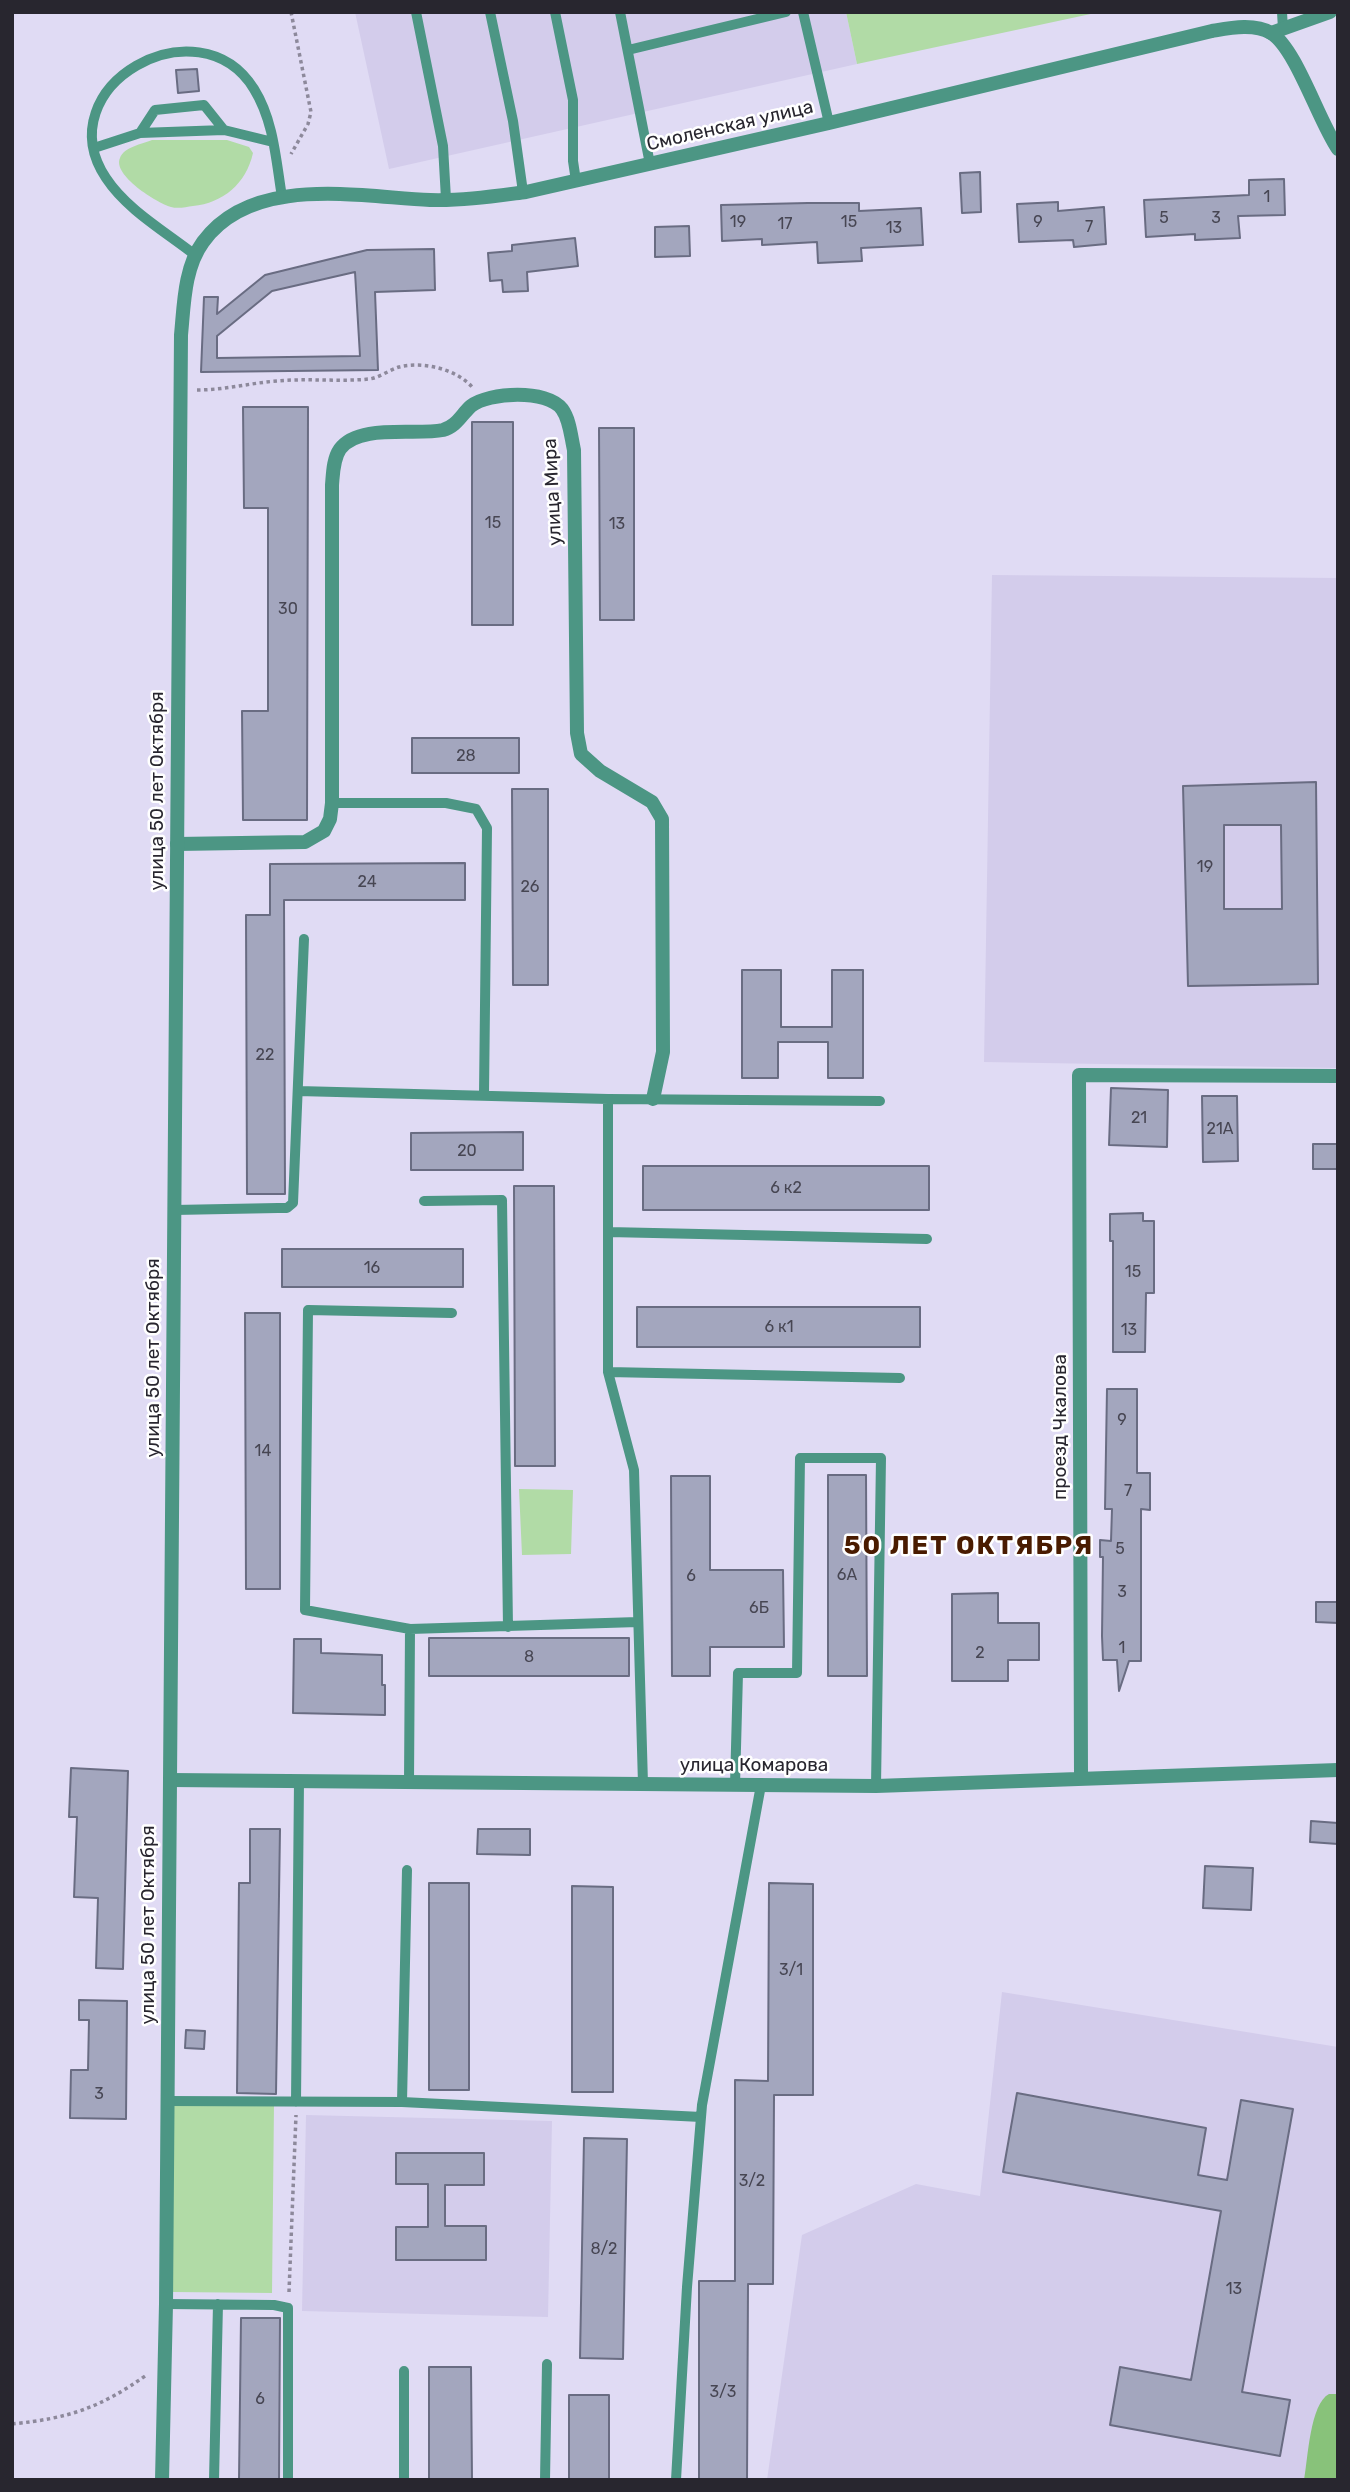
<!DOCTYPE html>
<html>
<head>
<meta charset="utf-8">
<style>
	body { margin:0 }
	#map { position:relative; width:1350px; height:2492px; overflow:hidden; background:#e0dbf4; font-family:Rubik,sans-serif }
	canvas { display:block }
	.frame { position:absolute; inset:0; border:14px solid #28262f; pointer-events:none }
</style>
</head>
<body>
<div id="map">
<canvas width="1350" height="2492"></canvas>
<div class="frame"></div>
</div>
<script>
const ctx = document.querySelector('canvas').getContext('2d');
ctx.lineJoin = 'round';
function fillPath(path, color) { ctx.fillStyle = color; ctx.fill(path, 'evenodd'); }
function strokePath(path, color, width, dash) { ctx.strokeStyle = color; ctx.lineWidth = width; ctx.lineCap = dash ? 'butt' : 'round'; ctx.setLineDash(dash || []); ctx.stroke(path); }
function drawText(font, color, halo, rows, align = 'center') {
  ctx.font = font + ' Rubik,sans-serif'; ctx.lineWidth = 5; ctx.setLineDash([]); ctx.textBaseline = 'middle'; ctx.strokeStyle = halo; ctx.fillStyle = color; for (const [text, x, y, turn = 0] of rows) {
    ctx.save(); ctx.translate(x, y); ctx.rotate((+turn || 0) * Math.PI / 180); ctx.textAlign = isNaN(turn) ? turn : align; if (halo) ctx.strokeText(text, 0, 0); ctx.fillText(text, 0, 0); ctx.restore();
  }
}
fillPath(new Path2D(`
	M355 12H846L857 64 389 169Z
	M992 575 1338 578V1068L984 1062Z
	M1002 1992 1338 2047V2408L1324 2480H767L802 2235 916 2184 980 2196Z
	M306 2115 552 2121 548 2317 302 2311Z`), '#d3cceb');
fillPath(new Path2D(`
	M846 12H1100L857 64Z
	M152 140H227L249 147 253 153C246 184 223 203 193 206 186 207 178 209 171 207 157 203 112 175 120 158 124 147 142 144 152 140Z
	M519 1489 573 1490 571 1554 522 1555Z
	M173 2104H274L272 2293 173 2292Z`), '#b1dba6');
fillPath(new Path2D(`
	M1329 2394H1338V2480H1304C1308 2458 1310 2404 1329 2394Z`), '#88c27a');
const building = new Path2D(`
	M197 69 199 91 178 93 176 70Z
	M980 172 981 212 962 213 960 173Z
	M1284 179 1285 215 1238 216 1240 238 1195 240V234L1146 237 1144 200 1249 195V180Z
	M1058 202V211L1104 207 1106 244 1074 247 1073 240 1019 242 1017 204Z
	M808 203H859V211L921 208 923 245 861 248 862 261 818 263 817 242 762 245V239L722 241 721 205Z
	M689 226 690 256 655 257V227Z
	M575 238 578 266 527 272 528 291 503 292 502 280 490 281 488 253 512 251V245Z
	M434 249 435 290 375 292 378 370 201 372 204 297H218L217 314 265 275 367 250ZM355 272 360 356 217 358V336L272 291Z
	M243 407H308L307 820H243L242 711H268V508H244Z
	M472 422H513V625H472Z
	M599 428H634V620H600Z
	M412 738H519V773H412Z
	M1316 782 1318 984 1188 986 1183 786ZM1224 825H1281L1282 909H1224Z
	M512 789H548V985H513Z
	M465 863V900H284L285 1194H247L246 915H270V864Z
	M742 970H781V1027H832V970H863V1078H828V1042H778V1078H742Z
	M1111 1088 1168 1090 1167 1147 1109 1145Z
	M1202 1096H1237L1238 1161 1203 1162Z
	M523 1132V1170H411V1133Z
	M1313 1144H1338V1169H1313Z
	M643 1166H929V1210H643Z
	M514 1186H554L555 1466H515Z
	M1143 1213V1221H1154V1293H1146L1145 1352H1113V1241H1110V1214Z
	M282 1249H463V1287H282Z
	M637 1307H920V1347H637Z
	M245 1313H280V1589H246Z
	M1107 1389H1137V1473H1150V1510L1141 1509V1661H1129L1119 1691 1117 1660H1103L1102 1636 1103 1557H1100V1540L1111 1541 1112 1509H1105Z
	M828 1475H866L867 1676H828Z
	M671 1476H710V1570H783L784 1647H710V1676H672Z
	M998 1593V1623H1039V1660H1008V1681H952V1594Z
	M1316 1602H1338V1623L1316 1622Z
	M429 1638H629V1676H429Z
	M294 1639H321V1653L382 1655V1685H385V1715L293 1713Z
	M71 1768 128 1771 123 1969 96 1968 98 1898 74 1897 77 1817H69Z
	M1311 1821 1338 1823V1844L1310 1842Z
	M250 1829H280L276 2094 237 2093 239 1883H250Z
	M478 1829H530V1855L477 1854Z
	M1205 1866 1253 1868 1251 1910 1203 1908Z
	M429 1883H469V2090H429Z
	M769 1883 813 1884V2095H774L773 2284H748L747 2480H699V2281H735V2080L768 2081Z
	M572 1886 613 1887V2092H572Z
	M79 2000 127 2001 126 2119 70 2118 71 2070H88L89 2020H79Z
	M186 2030 205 2031 204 2049 185 2048Z
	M1017 2093 1206 2128 1198 2175 1227 2180 1241 2100 1293 2109 1242 2392 1290 2400 1280 2456 1110 2425 1120 2367 1191 2380 1221 2211 1003 2172Z
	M584 2138 627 2139 623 2359 580 2358Z
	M396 2153H484V2185H445V2226H486V2260H396V2227H428V2184H396Z
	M241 2318H280L279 2480H239Z
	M429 2367H471L472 2480H429Z
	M569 2395H609V2480H569Z`);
fillPath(building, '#a3a6be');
strokePath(building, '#696c82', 2);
strokePath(new Path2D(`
	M291 12 311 112 308 124 291 154
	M197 390C224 390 250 383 277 381 308 378 339 382 369 379 379 378 389 370 399 367 423 361 457 369 473 388
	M289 2292 296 2115
	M12 2424C70 2418 100 2408 148 2374`), '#8d899b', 3.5, [3.5, 3.5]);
strokePath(new Path2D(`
	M416 12 443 146 446 199
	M490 12 513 121 523 192
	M555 12 573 100V161L576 181
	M620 12 650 164
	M803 12 829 123
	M1282 12 1283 29
	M628 50 786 12
	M140 133 155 110 204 105 224 130
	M94 148 140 133 224 130 273 142
	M195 255C166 232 127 210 106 178 45 86 199 0 254 89 274 121 276 161 282 197
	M332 803H446L476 809 487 828 484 1094
	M298 1091 608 1099 880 1101
	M608 1099V1372L634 1470 643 1784
	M424 1201 502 1200 508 1627
	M174 1210 278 1208H287L293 1203 304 939
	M608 1232 927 1239
	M608 1372 900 1378
	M410 1629 638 1622
	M409 1782 410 1629 305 1610 308 1310 452 1313
	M735 1785 738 1673H797L800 1458H881L876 1786
	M167 2101 402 2102 701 2117
	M296 2102 299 1781
	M402 2102 407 1870
	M166 2304 274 2305 288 2308V2480
	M214 2480 218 2304
	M404 2480V2371
	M545 2480 547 2364
	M676 2480 687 2287 702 2105 761 1785`), '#4c9684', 10);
strokePath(new Path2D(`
	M1271 33 1330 12
	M177 844 305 842 324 831 330 819 332 803V485C333 474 333 459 340 449 359 423 416 436 443 430 457 426 461 415 471 406 489 392 547 389 562 409 570 420 571 437 574 450L577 733 581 754 600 771 652 802 662 819 663 1052 653 1099
	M1081 1778 1079 1075 1338 1076
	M170 1780 876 1786 1338 1770`), '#4c9684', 14);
strokePath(new Path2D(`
	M162 2480 166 2304 181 335C184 305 184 268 203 242 252 174 359 197 430 200 462 201 495 196 526 192L829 123 1212 31C1230 28 1254 23 1271 33 1296 48 1319 122 1338 149`), '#4c9684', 14);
drawText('16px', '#474653', null, [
	["1",1267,197],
	["5",1164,218],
	["3",1216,218],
	["19",738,222],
	["15",849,222],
	["9",1038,222],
	["17",785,224],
	["7",1089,227],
	["13",894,228],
	["15",493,523],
	["13",617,524],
	["30",288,609],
	["28",466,756],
	["19",1205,867],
	["24",367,882],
	["26",530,887],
	["22",265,1055],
	["21",1139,1118],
	["21А",1220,1129],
	["20",467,1151],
	["6 к2",786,1188],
	["16",372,1268],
	["15",1133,1272],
	["6 к1",779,1327],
	["13",1129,1330],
	["9",1122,1420],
	["14",263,1451],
	["7",1128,1491],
	["5",1120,1549],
	["6А",847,1575],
	["6",691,1576],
	["3",1122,1592],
	["6Б",759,1608],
	["1",1122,1648],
	["2",980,1653],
	["8",529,1657],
	["3/1",791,1970],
	["3",99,2094],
	["3/2",752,2181],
	["8/2",604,2249],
	["13",1234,2289],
	["3/3",723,2392],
	["6",260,2399]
]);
drawText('19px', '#28262f', '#fff', [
	["Смоленская улица",730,126,-13],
	["улица Мира",553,492,-93],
	["улица 50 лет Октября",158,791,-90],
	["улица 50 лет Октября",154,1358,-90],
	["проезд Чкалова",1061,1427,-90],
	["улица Комарова",754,1766],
	["улица 50 лет Октября",149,1925,-90]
]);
ctx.letterSpacing = '2px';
drawText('bold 26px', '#491b00', '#fff', [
	["50 ЛЕТ ОКТЯБРЯ",969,1546]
]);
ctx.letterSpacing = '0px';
</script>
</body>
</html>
